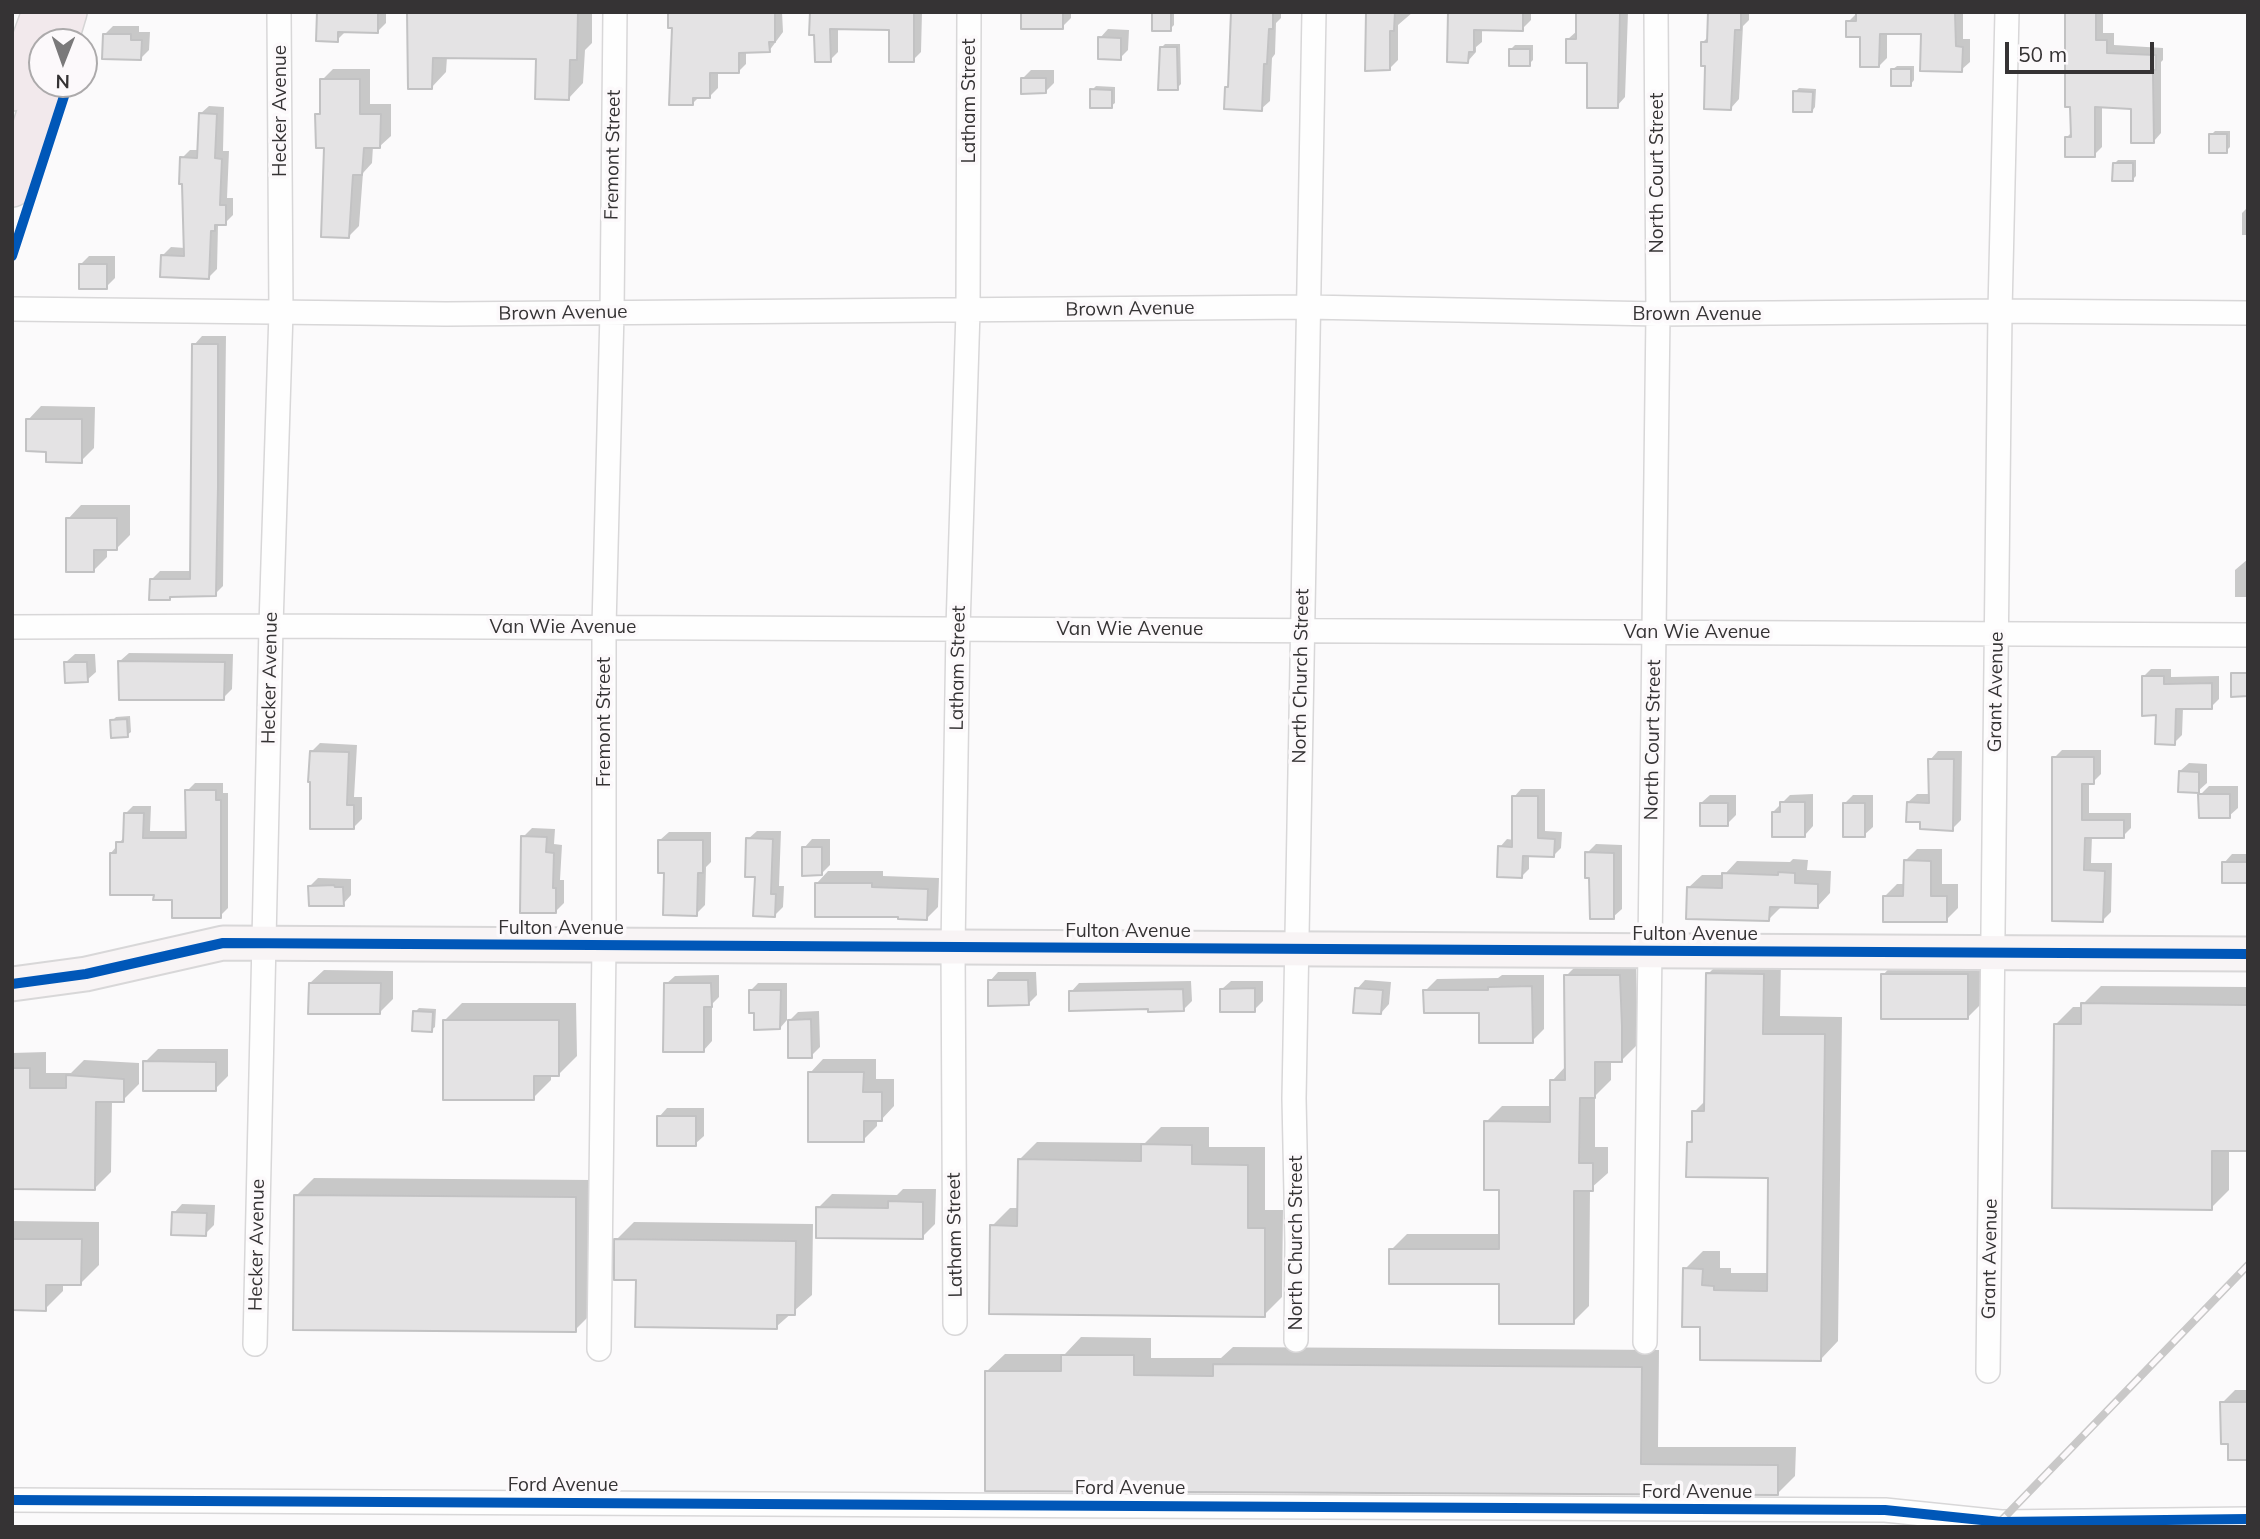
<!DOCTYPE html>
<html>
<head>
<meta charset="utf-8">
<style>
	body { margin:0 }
	#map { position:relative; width:2260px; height:1539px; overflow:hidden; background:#fbfafb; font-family:Mulish,sans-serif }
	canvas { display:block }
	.frame { position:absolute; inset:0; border:14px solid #353334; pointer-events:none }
	.north { position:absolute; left:28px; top:28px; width:70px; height:70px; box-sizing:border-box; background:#fcf9fb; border:2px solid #acaaab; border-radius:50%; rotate:181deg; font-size:19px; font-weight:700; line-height:28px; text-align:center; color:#353334 }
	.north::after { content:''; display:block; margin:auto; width:24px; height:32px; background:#7a797a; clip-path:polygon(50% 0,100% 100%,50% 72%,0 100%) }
	.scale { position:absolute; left:2005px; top:42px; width:149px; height:32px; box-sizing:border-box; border:4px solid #353334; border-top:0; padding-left:9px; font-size:21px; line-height:24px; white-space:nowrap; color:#353334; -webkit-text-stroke:5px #fcf9fb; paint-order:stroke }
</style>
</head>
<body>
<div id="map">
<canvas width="2260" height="1539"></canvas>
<div class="frame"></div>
<div class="north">N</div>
<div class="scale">50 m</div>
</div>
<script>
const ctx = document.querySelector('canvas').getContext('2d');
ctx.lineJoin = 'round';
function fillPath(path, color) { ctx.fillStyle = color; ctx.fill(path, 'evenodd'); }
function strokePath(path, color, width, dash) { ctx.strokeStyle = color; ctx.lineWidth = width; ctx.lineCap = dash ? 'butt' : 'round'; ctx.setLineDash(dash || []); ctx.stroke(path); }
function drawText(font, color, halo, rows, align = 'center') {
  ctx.font = font + ' Mulish,sans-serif'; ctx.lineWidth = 7; ctx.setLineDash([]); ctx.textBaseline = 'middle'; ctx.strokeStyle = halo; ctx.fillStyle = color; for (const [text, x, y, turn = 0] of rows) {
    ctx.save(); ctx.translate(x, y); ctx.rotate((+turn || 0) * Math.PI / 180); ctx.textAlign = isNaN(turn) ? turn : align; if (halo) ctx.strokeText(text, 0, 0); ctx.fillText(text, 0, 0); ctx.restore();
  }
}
fillPath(new Path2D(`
	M319 12H386V23L377 32 347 30 337 40Z
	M409 12H592V43L585 50 583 83 568 99 538 57H447L446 72 431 88Z
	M670 12H782L783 32 769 51H746V64L738 72H718V88L710 96H700L693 103Z
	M812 12H922L921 52 913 60 891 28 838 27V52L830 60 816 33Z
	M1023 12H1071V18L1062 27Z
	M1153 12H1174V25L1170 29Z
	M1232 12H1281V18L1276 23 1275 54 1272 58 1270 101 1261 109 1227 87 1229 85Z
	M1367 12H1413L1398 25V60L1389 69Z
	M1450 12H1531V20L1522 29H1482V42L1476 47V52L1468 61Z
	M1578 12H1628L1625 97 1617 106 1589 61 1568 39 1577 31Z
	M1710 12H1749V20L1743 26 1739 99 1731 108 1707 64 1703 42 1709 36Z
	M1858 12H1963V39H1970V62L1961 70 1923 32H1887V58L1879 66 1862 35 1848 22Z
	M2067 12H2103V33H2114V45L2163 48V60L2161 62V133L2154 141 2133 107 2102 106V147L2094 155 2066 138 2073 131Z
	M113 26H139V32H150L149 50 141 58 104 35Z
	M1108 29 1129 30 1128 50 1120 58 1100 38Z
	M1165 44H1180L1181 84 1177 88 1161 48Z
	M1515 45H1533V60L1529 64 1511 49Z
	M1897 66H1914V80L1911 84 1893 69Z
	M333 69H370V104H391V136L380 146H373L372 163 363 173 359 226 349 236 317 115 322 110V80Z
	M1031 70H1054V83L1045 92 1022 79Z
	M1096 86 1115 87V103L1111 106 1092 90Z
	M1799 88 1816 89 1815 107 1812 111 1795 92Z
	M209 106 224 107 223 151H229L227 198H233V215L225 223 218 225 217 269 209 277 163 255 171 247 185 248 182 158 190 150H199L200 114Z
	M2215 131H2230V147L2226 151 2211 135Z
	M2118 160H2136V176L2132 180 2114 164Z
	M2248 207V235H2242V213Z
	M89 256H115V278L106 287 80 265Z
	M202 336H226L223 586 215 594 174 595 170 599 151 580 160 571H192L194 345Z
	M41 406 95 407 94 448 81 461 48 450 28 420Z
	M81 505H130V535L117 548H107V557L93 571 68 519Z
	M2248 559V597H2235V570Z
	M129 653 233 654 232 689 223 698 120 661Z
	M75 654H95L96 672 87 680 66 662Z
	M2151 669H2171V677L2219 676V699L2211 707 2183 708 2182 735 2174 743 2158 714 2143 677Z
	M130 716 131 732 127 735 112 721 116 717Z
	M320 743 357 745 354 797H362V819L354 827 311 752Z
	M2062 750H2101V774L2093 782H2089V813H2131V828L2123 836H2092L2091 863H2112L2111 912 2103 920 2053 919 2054 758Z
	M1938 751H1962L1961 820 1952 829 1922 820 1908 802 1917 794H1930V760Z
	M2189 763 2207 764V783L2198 791 2180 771Z
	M195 783H223V793H228V908L220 916 156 893 111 853 125 836V814L133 806H151L150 831H187V791Z
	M2209 786H2238V808L2229 816 2200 795Z
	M1521 789H1545V831L1562 832 1561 848 1554 855 1529 854V869L1521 877 1500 847 1507 839 1514 840V797Z
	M1813 794V826L1805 835 1773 812 1790 795Z
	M1710 795H1736V815L1727 824 1701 803Z
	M1853 795H1873V827L1864 835 1844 804Z
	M532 828 555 829 554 844 562 845 560 880H564V903L556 911 523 837Z
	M757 831H781L779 886H784L783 907 775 915 757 876 748 839Z
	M669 832H711V862L706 867 705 905 696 914 660 840Z
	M812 839H830V865L821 874 804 848Z
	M1596 844 1622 845V909L1613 917 1591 876 1587 853Z
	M1917 849H1942V884H1958V908L1946 920 1885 896 1897 884H1905V861Z
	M2232 854H2248V913L2247 881 2224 863Z
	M1793 859 1808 860 1807 870 1831 871 1830 893 1817 907 1782 906 1769 919 1688 888 1702 875H1724L1737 861 1790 862Z
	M828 871H883V876L939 878 938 907 926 919 817 883Z
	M318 878 351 879V895L343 904 310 886Z
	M1726 956 1781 957 1780 1016 1842 1017 1838 1341 1821 1359 1702 1325 1685 1269 1703 1251H1720V1268H1731V1273H1769L1770 1176 1688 1143 1694 1137V1112L1706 1100 1708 974Z
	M1582 960H1636L1638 1044 1622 1060H1611V1080L1595 1096V1147H1608V1173L1590 1189 1589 1306 1573 1322 1501 1282 1391 1250 1407 1234H1501V1189L1486 1122 1502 1106H1552V1081L1566 1066V976Z
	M1896 961 1981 962V1004L1967 1018 1883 975Z
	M324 970 393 971V999L379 1013 310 983Z
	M998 972H1036L1037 995 1028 1004 990 981Z
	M719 975V997L712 1004V1041L704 1050 666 984 675 976Z
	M1502 975H1544V1029L1532 1041 1481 1011 1425 991 1437 979 1498 978Z
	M1365 980 1391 982 1389 1004 1381 1013 1357 989Z
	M1191 981 1192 1001 1183 1010 1150 1007 1071 992 1079 983Z
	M1231 981H1263V1001L1254 1010 1222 989Z
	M758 983H787V1020L780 1028 756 1012 751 990Z
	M2101 986 2248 987V1149H2229V1190L2211 1208 2055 1025 2073 1007H2083V1004Z
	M462 1003H576L577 1056 559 1074H551V1080L533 1098 444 1021Z
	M419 1008 436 1009 435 1027 431 1030 415 1012Z
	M819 1011 820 1047 811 1056 790 1020 798 1012Z
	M158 1049H228V1076L215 1089 145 1062Z
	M46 1052V1073H71L84 1060 139 1063V1084L123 1100H112L111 1172 94 1189 12 1188V1053Z
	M823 1059H876V1079H894V1106L881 1120H877V1126L863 1140 810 1073Z
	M667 1108H704V1136L695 1144 659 1117Z
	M1161 1127H1209V1147H1265V1210H1283L1282 1297 1264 1315 992 1226 1010 1208H1019V1160L1037 1142 1145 1143Z
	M314 1178 594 1180 593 1312 575 1330 296 1196Z
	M903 1189H936L935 1224 922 1237 818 1208 832 1194 897 1195Z
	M182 1204 215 1205 214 1225 205 1234 174 1213Z
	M12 1221 99 1222V1265L81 1283H63V1291L45 1309 12 1308Z
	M634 1222 813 1224 812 1295 776 1327 638 1278 616 1240Z
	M1081 1337 1151 1338V1358H1221L1233 1347 1659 1350 1658 1447H1796L1795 1476 1777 1494 987 1371 1005 1354H1065Z
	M2235 1390H2248V1458L2230 1442 2222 1403Z`), '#0003');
const building = new Path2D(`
	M317 12H378V33L338 32V42L316 41Z
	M407 12H578L577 60H570L569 100 535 99 536 59 433 58 432 89H408Z
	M668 12H775V42H769L770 52 739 53V73H710V98H693V105H669L672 28H668Z
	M810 12H914V62H889V30L830 29 831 62H815L814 35H809Z
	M1021 12H1063V29H1021Z
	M1152 12H1171V31H1152Z
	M1231 12H1273V29H1269L1267 64H1264L1262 111 1224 109 1225 87H1228Z
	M1366 12H1395L1394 31H1390V70L1365 71Z
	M1448 12H1523V31L1474 30V52H1469L1468 63 1447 62Z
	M1576 12H1620L1618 108H1587V63H1566V39H1576Z
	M1708 12H1741V30H1735L1731 110 1704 109 1705 66H1701V42H1707Z
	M1856 12H1955L1956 46 1963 47 1962 72 1920 71 1921 34H1880L1879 67H1860V37H1846V21H1856Z
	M2065 12H2096V40H2107V53L2156 55V70H2153L2154 143H2131V109L2095 107V157H2065V137H2071L2070 107H2065Z
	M103 34H131V40H142L141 60 102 59Z
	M1098 37 1121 38V60L1098 59Z
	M1160 47H1177L1178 90H1158Z
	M1509 49H1530V66H1509Z
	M1891 69H1911V86H1891Z
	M1021 78H1046V93L1021 94Z
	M320 79H360V114H381L380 148H364L362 175H353L349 238 321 237 324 148H316L315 114H320Z
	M1090 89 1112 90V108H1090Z
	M1793 91 1813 92 1812 112H1793Z
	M199 113 217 114 215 158 222 159 220 205H226V225H215V231H211L209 279 160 277 161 255 184 256 182 184H179L180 157 197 158Z
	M2209 134H2227V153H2209Z
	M2113 163H2133V181H2112Z
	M79 264H107V289H79Z
	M192 344H218V487L216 596 170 597V600H149L150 579H190Z
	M26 419H82V463L46 462V452L26 451Z
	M66 518H117V550H94V572H66Z
	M118 661 225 662 224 700H119Z
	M64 662H87L88 682 65 683Z
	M2231 673H2248V696L2231 697Z
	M2142 676H2164V684L2212 683V709H2176L2175 745 2155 744 2156 715 2142 716Z
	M127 719 128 737 111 738 110 720Z
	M310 751 349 752 347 805H354V829H310V782H308Z
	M2052 757H2094V784H2082V820H2124V838H2085L2084 870 2105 871 2103 922 2052 921Z
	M1928 759H1954L1953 831 1920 829V822H1906L1907 802 1929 803Z
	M2179 771 2199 772V793L2178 792Z
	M185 790H216V800H221V918H172V900H153L154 895H110V853H116V842H123L124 813H144L143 838H186Z
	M2198 794H2230V818H2199Z
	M1512 796H1538V838L1555 839 1554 857 1523 856 1522 878 1497 877 1498 846 1512 847Z
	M1780 802H1805V837H1772V812H1780Z
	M1700 803H1728V826H1700Z
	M1843 803H1865V837H1843Z
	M521 836 547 837 546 852 554 853 553 888H556V913H520Z
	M746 838 773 839 771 894H776L775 917 753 916 755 877H745Z
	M658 840H703V873H698L697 916 663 915 664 873H658Z
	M802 847H822V875L802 876Z
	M1585 852 1614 853V919H1590L1589 878H1585Z
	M1904 860 1931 861V896H1947V922H1883V896H1903Z
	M2222 862H2248V883H2222Z
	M1778 872 1795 873V883L1818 884V908L1770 907 1769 921 1686 919 1687 887 1722 888V873L1778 875Z
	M815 883H872V887L928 889 927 920 898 919V917H815Z
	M334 885 335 887H343L344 906H309L308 886Z
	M1706 973 1764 974 1763 1034H1825L1821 1361 1700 1360V1327H1682L1683 1268 1703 1269 1702 1285 1714 1286V1290L1767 1291 1768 1178 1686 1177 1687 1142H1692V1111H1704Z
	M1881 974H1968V1019H1881Z
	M1564 975H1620L1622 1026V1062H1595V1098H1580L1579 1163H1593V1191H1574V1324H1499V1284H1389V1249H1499V1190H1484V1121L1550 1122V1080H1565Z
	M988 980H1028L1029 1005 988 1006Z
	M309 983H381L380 1014H308Z
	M664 983H711L712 1007H704V1052H663Z
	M1532 986 1533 1043H1479V1013H1424L1423 990H1488V987Z
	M1255 988V1012H1220V989Z
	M1355 988 1383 990 1381 1014 1353 1013Z
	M1183 989 1184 1011 1148 1012V1009L1069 1011V991Z
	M749 990H781L780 1029 754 1030V1013H749Z
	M2081 1003 2248 1005V1151H2212V1210L2052 1208 2054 1024H2081Z
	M413 1011 433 1012 432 1032 412 1031Z
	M811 1019 812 1058H788V1020Z
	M443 1020H559V1076H534V1100H443Z
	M143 1061 216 1062V1091H143Z
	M12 1068H30V1088H66V1075L124 1079V1102H96L95 1190 12 1189Z
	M808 1072H864L863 1092H882V1121H864V1142H808Z
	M657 1116H696V1146H657Z
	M1141 1144 1192 1145V1164L1248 1165V1228H1265V1317L989 1314 990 1225 1017 1226 1018 1159 1141 1161Z
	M294 1195 576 1197V1332L293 1330Z
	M888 1201 923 1202V1239L816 1238V1207L888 1208Z
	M172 1212 207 1213 206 1236 171 1235Z
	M12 1239H82L81 1285H46V1311L12 1310Z
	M614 1239 796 1241 795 1315H777V1329L635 1327 636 1280H614Z
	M1061 1355H1134V1375L1213 1376V1364L1642 1367 1641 1464 1778 1465V1495L985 1491V1371H1061Z
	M2220 1402H2248V1460H2228V1444H2221Z`);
fillPath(building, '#e4e3e4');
strokePath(building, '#c2c2c3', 2);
const street = new Path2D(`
	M12 309 446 314 1308 307 1658 314 2000 311 2248 313
	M12 627 271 626 2248 635
	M955 1323 953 948 958 628 968 311 969 12
	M1296 1340 1297 1243 1294 1098 1314 12
	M1645 1342 1658 314 1656 12
	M255 1344 271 626 281 312 279 12
	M599 1349 604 945V627L612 312 615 12
	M1988 1371 2000 311 2007 12
	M12 1500 1885 1510 2001 1522 2248 1519`);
const secondary = new Path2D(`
	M12 984 86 974 223 943 2248 954`);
const primary = new Path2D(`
	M59 42 68 12
	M12 92 41 12
	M12 188 45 84`);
strokePath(street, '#d8d7d8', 26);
strokePath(secondary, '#d8d7d8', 37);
strokePath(primary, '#d5d5d5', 40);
strokePath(street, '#fefefe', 23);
strokePath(secondary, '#f8f4f5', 33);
strokePath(primary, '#f2e9ec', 37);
const rail = new Path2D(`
	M1995 1527 2248 1265`);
strokePath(rail, '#c9c8c8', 8);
strokePath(rail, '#fcf9fb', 5, [16]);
strokePath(new Path2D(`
	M12 256 68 84
	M12 984 86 974 223 943 2248 954
	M12 1500 1885 1510 2001 1522 2248 1519`), '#0057b8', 10);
drawText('19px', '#353334', '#fcf9fb', [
	["Latham Street",969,101,-90],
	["Hecker Avenue",280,111,-90],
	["Fremont Street",613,155,-89],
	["North Court Street",1657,173,-90],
	["Brown Avenue",1130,309,-1],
	["Brown Avenue",563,313,-1],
	["Brown Avenue",1697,314],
	["Van Wie Avenue",563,627],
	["Van Wie Avenue",1130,629],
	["Van Wie Avenue",1697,632],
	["Latham Street",958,668,-89],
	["North Church Street",1301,676,-89],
	["Hecker Avenue",270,678,-89],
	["Grant Avenue",1996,692,-89],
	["Fremont Street",604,722,-90],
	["North Court Street",1653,740,-89],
	["Fulton Avenue",561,928],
	["Fulton Avenue",1128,931],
	["Fulton Avenue",1695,934],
	["Latham Street",955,1235,-91],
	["North Church Street",1296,1243,-90],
	["Hecker Avenue",257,1245,-89],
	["Grant Avenue",1990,1259,-89],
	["Ford Avenue",563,1485],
	["Ford Avenue",1130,1488],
	["Ford Avenue",1697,1492]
]);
</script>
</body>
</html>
